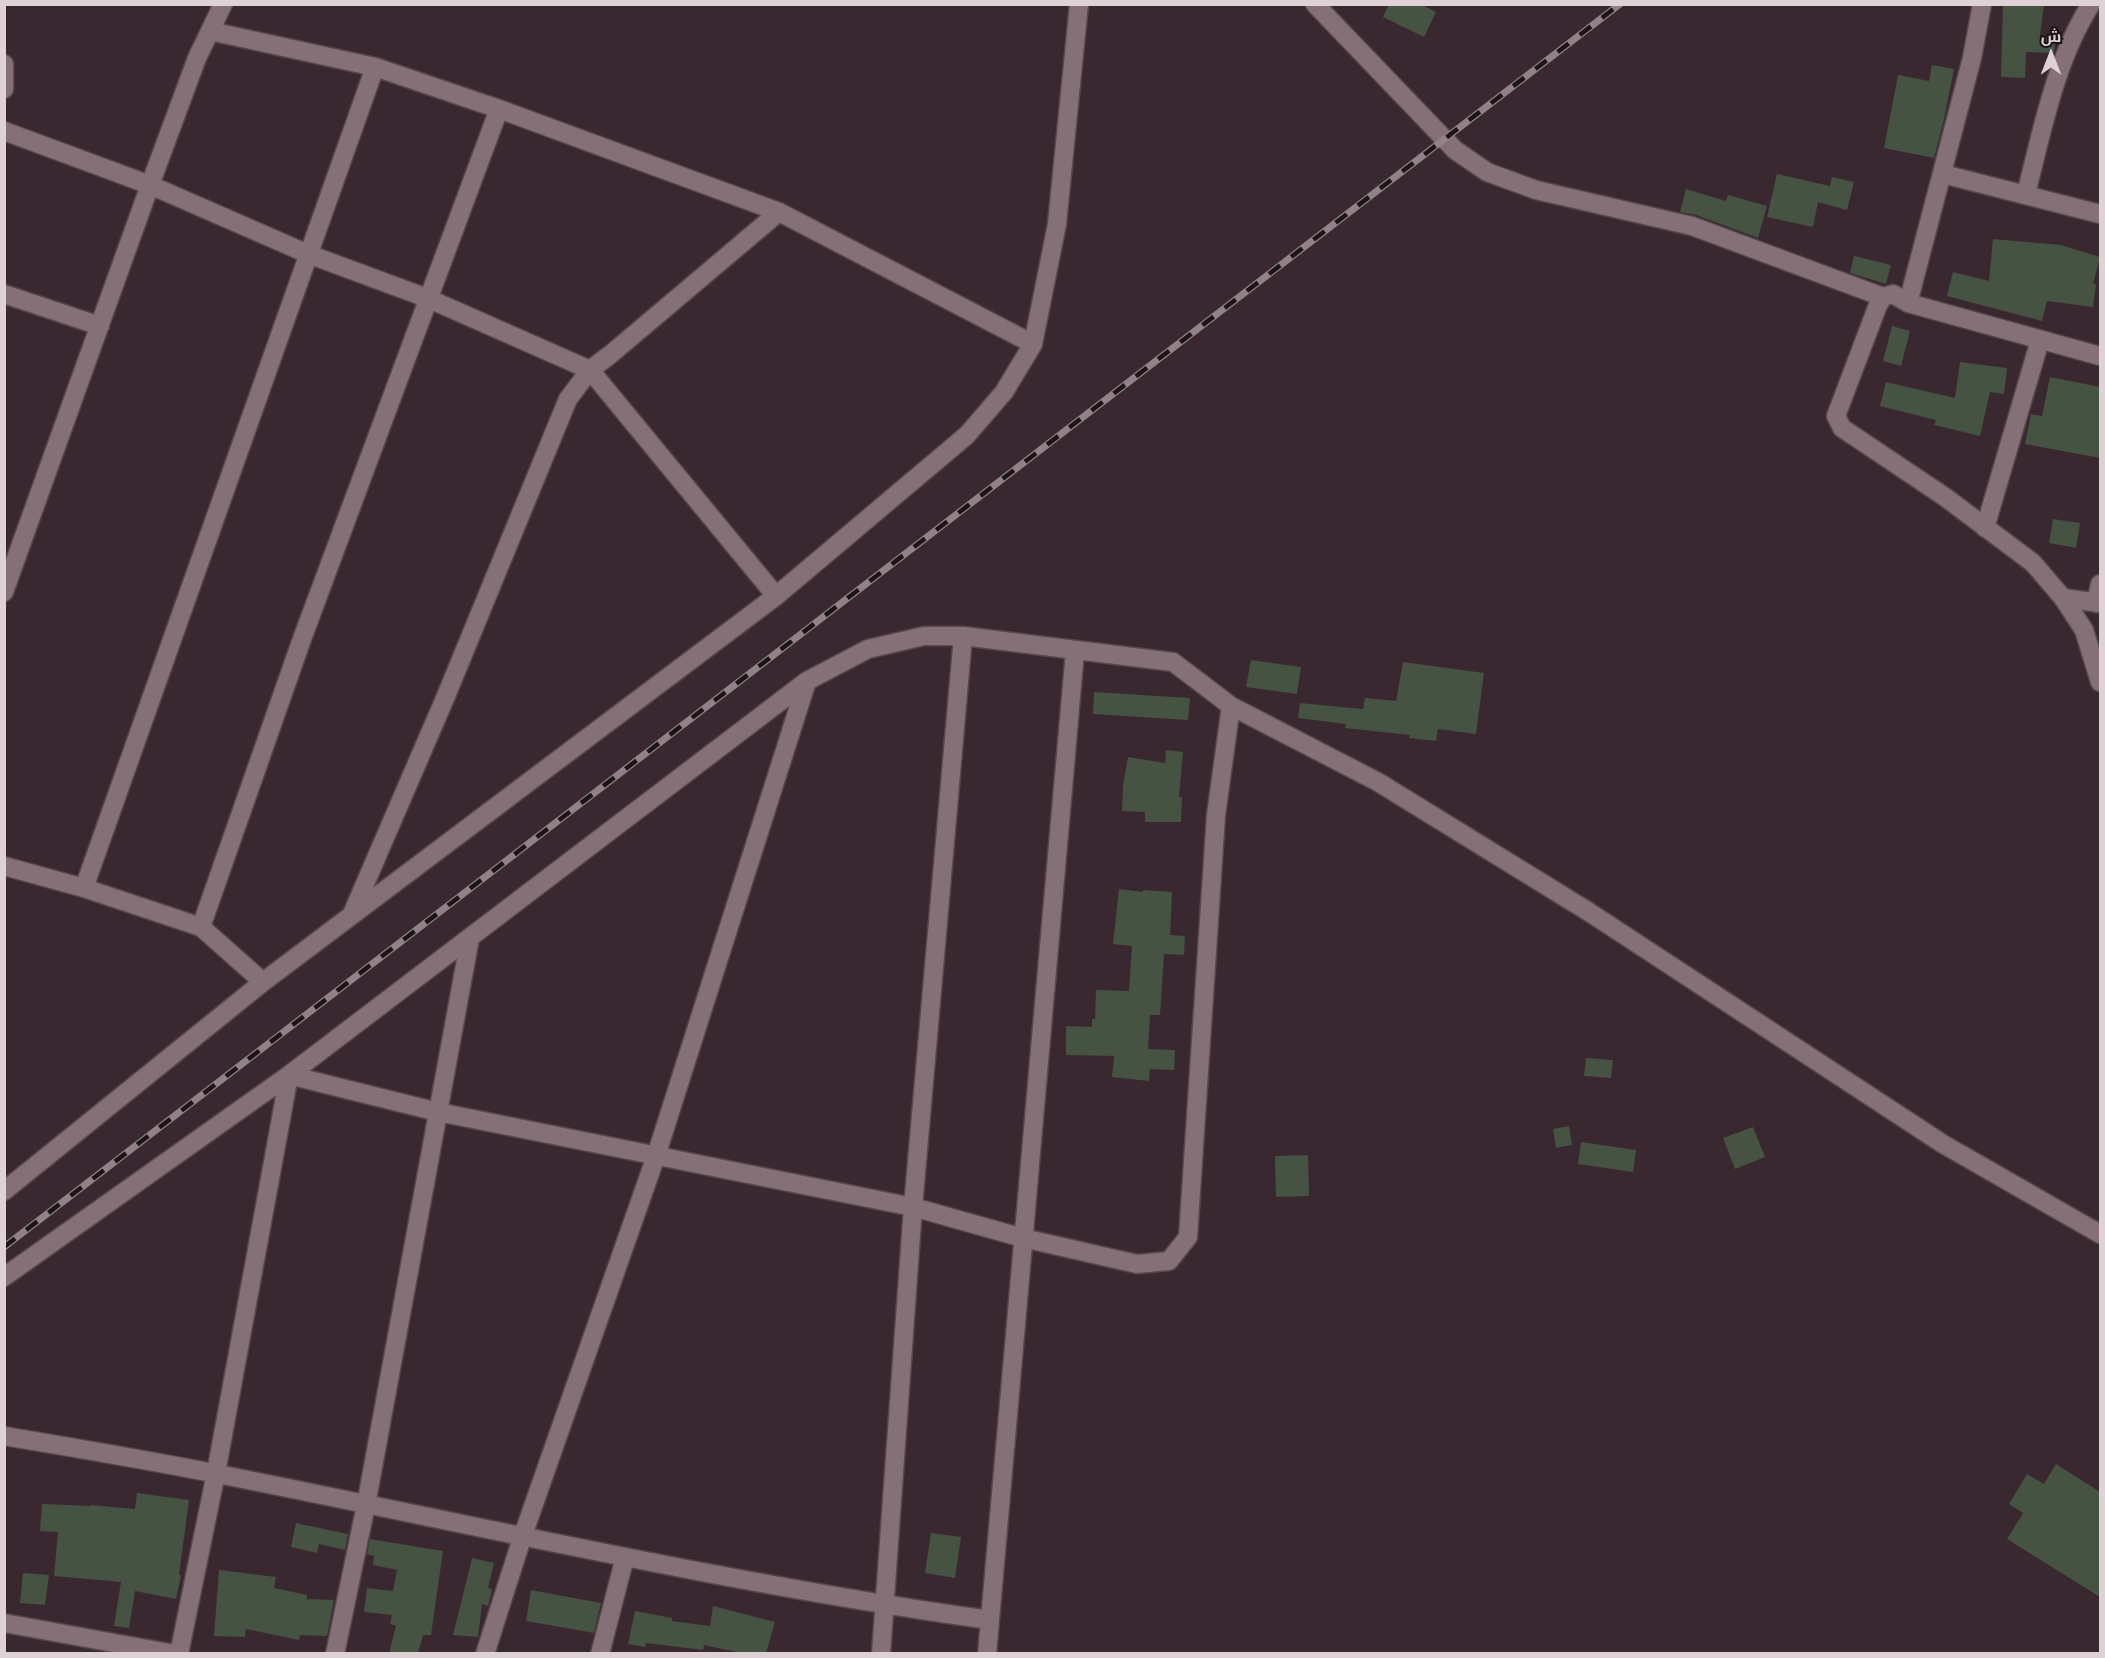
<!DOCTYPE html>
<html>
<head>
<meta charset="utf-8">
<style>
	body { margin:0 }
	#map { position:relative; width:2105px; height:1658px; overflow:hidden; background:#3a2830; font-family:"Open Sans",Cairo,sans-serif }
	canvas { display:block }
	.frame { position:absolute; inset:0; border:6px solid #ded2d7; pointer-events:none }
	.north { position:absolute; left:2021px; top:24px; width:60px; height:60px; -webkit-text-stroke:4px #1c1417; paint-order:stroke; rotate:0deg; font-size:16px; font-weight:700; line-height:24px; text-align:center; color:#ded2d7 }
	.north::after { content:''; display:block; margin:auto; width:21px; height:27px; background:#ded2d7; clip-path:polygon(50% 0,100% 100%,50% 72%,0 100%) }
</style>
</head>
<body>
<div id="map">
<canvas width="2105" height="1658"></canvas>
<div class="frame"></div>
<div class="north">ش</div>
</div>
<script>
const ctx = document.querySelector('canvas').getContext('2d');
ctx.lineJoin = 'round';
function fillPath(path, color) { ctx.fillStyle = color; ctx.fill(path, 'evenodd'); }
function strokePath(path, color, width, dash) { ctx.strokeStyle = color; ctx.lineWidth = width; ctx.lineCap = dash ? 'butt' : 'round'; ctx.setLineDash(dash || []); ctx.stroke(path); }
fillPath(new Path2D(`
	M1389 4H1420L1436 12 1424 37 1383 17Z
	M2003 4H2044L2040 36 2056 37 2054 53 2026 52 2025 78 2001 77Z
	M1932 65 1954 69 1944 119 1934 158 1884 148 1898 75 1929 81Z
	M1777 174 1830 186 1832 177 1854 182 1847 210 1818 202 1813 227 1767 217Z
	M1686 189 1726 201 1728 195 1767 206 1758 238 1696 215 1680 212Z
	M1993 239 2061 245 2100 257 2093 284H2096L2093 307 2047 301 2042 321 1947 296 1953 272 1989 281Z
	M1854 256 1891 265 1886 284 1850 273Z
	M1892 326 1910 331 1901 366 1883 361Z
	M1960 362 2007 368 2004 394 1990 392 1980 436 1934 425 1936 420 1880 406 1886 382 1955 398Z
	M2050 377 2100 387V458L2025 444 2031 414 2042 416Z
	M2053 519 2080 523 2076 548 2049 543Z
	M1251 660 1301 667 1297 694 1246 687Z
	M1403 662 1484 673 1476 734 1438 729 1436 741 1409 738 1410 735 1345 728 1346 724 1298 718 1300 703 1363 709 1365 698 1396 701Z
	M1094 692 1190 698 1188 720 1093 714Z
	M1166 750 1183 752 1179 797H1182L1181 822H1145V812L1122 811 1123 785 1128 757 1165 763Z
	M1119 889 1143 892V890L1172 892 1170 935 1185 936 1184 955 1164 954 1160 1015H1150L1148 1049 1175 1050 1174 1070 1150 1069 1149 1081 1112 1077 1114 1056 1066 1055V1026L1092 1027V1019H1095L1096 990 1129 991 1132 946 1113 944Z
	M1586 1058 1613 1060 1611 1078 1584 1076Z
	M1569 1126 1572 1145 1556 1148 1553 1129Z
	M1753 1127 1765 1157 1735 1169 1723 1138Z
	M1581 1142 1636 1150 1633 1172 1578 1164Z
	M1308 1155 1309 1196 1276 1197 1275 1156Z
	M2056 1464 2100 1492V1597L2007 1539 2023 1513 2009 1504 2027 1474 2044 1484Z
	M137 1493 189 1500 179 1575H181L176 1599 135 1591 129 1628 114 1626 121 1582 54 1576 58 1532 40 1531 42 1504 91 1506V1505L135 1509Z
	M296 1523 348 1534 345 1550 319 1544 317 1553 291 1547Z
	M931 1533 961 1537 955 1578 925 1573Z
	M370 1539 443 1551 431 1635H423L418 1653H389L396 1626 390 1624 392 1615 364 1612 367 1588 393 1591 397 1570 373 1565 374 1556 367 1554Z
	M472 1558 494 1563 488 1588 492 1589 488 1606 482 1604 478 1637 453 1635Z
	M219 1570 276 1577 274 1588 307 1595V1599L334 1600 327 1636 300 1635 299 1640 246 1629 245 1637 214 1636Z
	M23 1573 49 1575 45 1605 20 1603Z
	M531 1590 601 1603 594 1633 526 1621Z
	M713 1606 775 1622 766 1653H741L704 1645 703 1650 646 1643 645 1647 628 1644 635 1611 672 1618V1621L710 1626Z`), '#465242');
const street = new Path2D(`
	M1315 4 1455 150 1487 172 1536 190 1692 226 1883 297
	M210 31 223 4
	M4 64V89
	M4 131 150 185 308 254 427 298 590 370 776 596
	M1943 174 2100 214
	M2026 194C2042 131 2055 61 2091 4
	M4 294 100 326
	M1908 303 1972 58 1982 4
	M2100 356 1908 303 1893 294 1883 297 1878 305 1836 416 1842 428 1945 497 2033 563 2063 598 2084 630 2100 682
	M1985 528 2040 340
	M4 592 150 185 197 58 210 31 375 67 499 109 779 212 1033 344
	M2063 598 2100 603
	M2096 603 2100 584
	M4 866 84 888 201 927 263 982
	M84 888 375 67
	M352 914 446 696 568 399 590 370 611 354 779 212
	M201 927 302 639 499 109
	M4 1191 263 982 776 596 967 435 1004 392 1033 344 1057 224 1079 4
	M4 1277 289 1075 807 681 868 649 924 636H963L1173 662 1231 706 1378 782 1589 912 1943 1144 2100 1234
	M4 1436C76 1448 147 1460 218 1474 475 1525 730 1584 990 1620
	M4 1623 175 1654
	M179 1654 216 1473 289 1075 438 1112 913 1207 1023 1238 1137 1264 1169 1261 1188 1237 1216 815 1231 706
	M335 1654 366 1505 470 938
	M485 1654 522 1538 656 1156 807 681
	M600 1654 625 1557
	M881 1654 913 1207 963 636
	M987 1654 1075 651`);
strokePath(street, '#56474d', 21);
strokePath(street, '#857078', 18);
const rail = new Path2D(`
	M4 1247 1620 4`);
strokePath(rail, '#918289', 7);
strokePath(rail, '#1c1417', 4.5, [14]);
</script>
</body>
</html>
